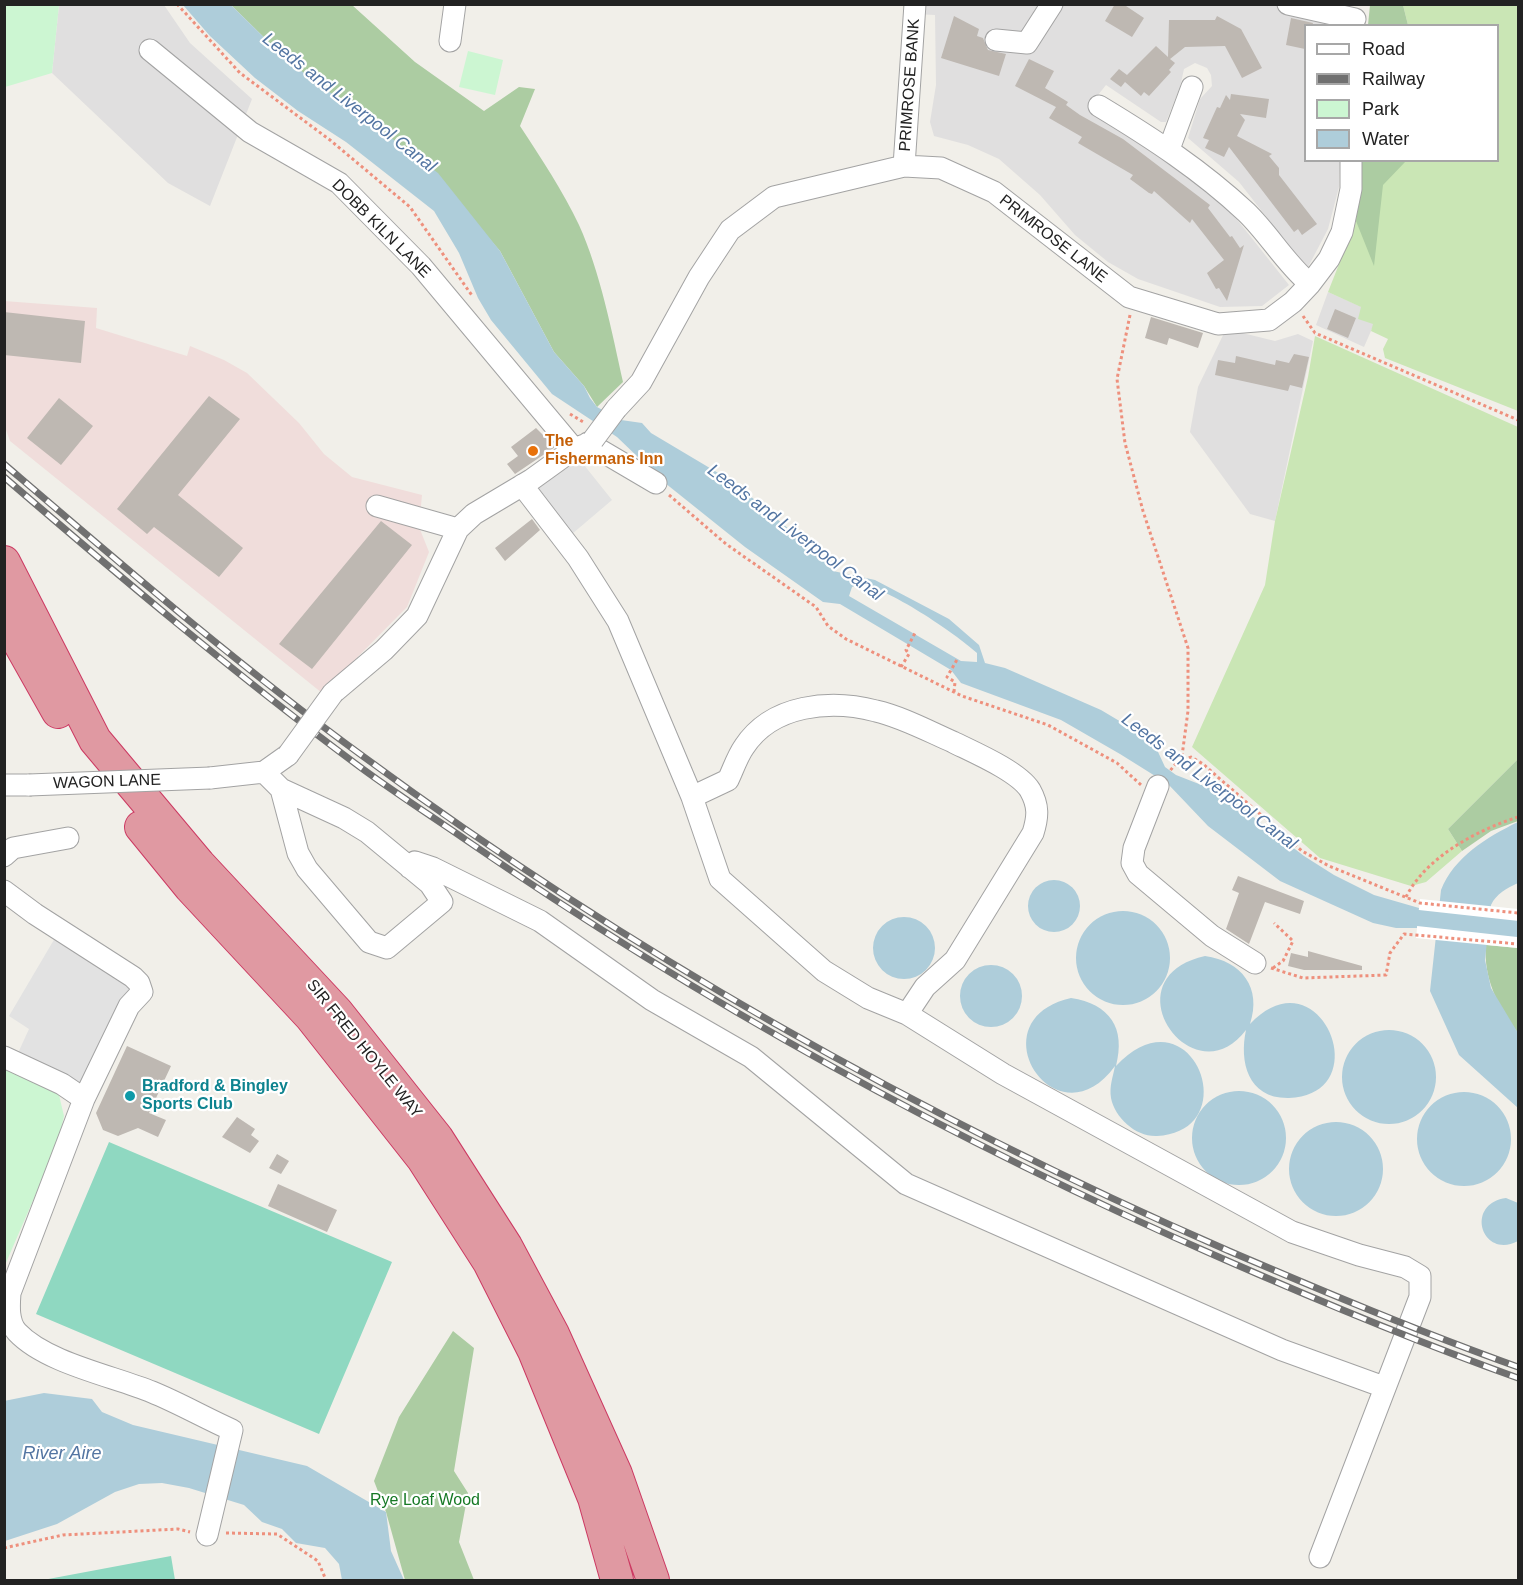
<!DOCTYPE html>
<html>
<head>
<meta charset="utf-8">
<style>
	body { margin:0 }
	#map { position:relative; width:1523px; height:1585px; overflow:hidden; background:#f1efe9; font-family:Arial,sans-serif }
	canvas { display:block }
	.frame { position:absolute; inset:0; border:6px solid #222; pointer-events:none }
	.legend { position:absolute; left:1304px; top:24px; width:195px; height:138px; box-sizing:border-box; background:#fff; border:2px solid #a7a7a7; margin:0; padding:8px 10px; list-style:none; font-size:18px; color:#222 }
	.legend li { display:flex; align-items:center; gap:12px; height:30px }
	.legend b { width:30px; border:2px solid #a7a7a7 }
</style>
</head>
<body>
<div id="map">
<canvas width="1523" height="1585"></canvas>
<div class="frame"></div>
<ul class="legend">
<li><b style="height:8px;background:#fff"></b>Road</li>
<li><b style="height:8px;background:#707070"></b>Railway</li>
<li><b style="height:16px;background:#ccf6d2"></b>Park</li>
<li><b style="height:16px;background:#aecdda"></b>Water</li>
</ul>
</div>
<script>
const ctx = document.querySelector('canvas').getContext('2d');
ctx.lineJoin = 'round';
function fillPath(path, color) { ctx.fillStyle = color; ctx.fill(path, 'evenodd'); }
function strokePath(path, color, width, dash) { ctx.strokeStyle = color; ctx.lineWidth = width; ctx.lineCap = dash ? 'butt' : 'round'; ctx.setLineDash(dash || []); ctx.stroke(path); }
function drawText(font, color, halo, rows, align = 'center') {
  ctx.font = font + ' Arial,sans-serif'; ctx.lineWidth = 4.5; ctx.setLineDash([]); ctx.textBaseline = 'middle'; ctx.strokeStyle = halo; ctx.fillStyle = color; for (const [text, x, y, turn = 0] of rows) {
    ctx.save(); ctx.translate(x, y); ctx.rotate((+turn || 0) * Math.PI / 180); ctx.textAlign = isNaN(turn) ? turn : align; if (halo) ctx.strokeText(text, 0, 0); ctx.fillText(text, 0, 0); ctx.restore();
  }
}
fillPath(new Path2D(`
	M59 5H164L190 43 252 99 210 206 168 183 52 73Z
	M903 5H1335L1340 25 1306 26V160L1340 161 1339 187 1328 229 1307 269 1239 182 1188 138 1200 99 1212 86 1211 75 1207 68 1195 63 1184 69 1180 87 1166 122H1161L1106 85 1090 105 1216 193 1289 285 1262 306 1220 307 1138 279 1108 262 1075 235 1040 195 999 159 968 145 934 136 930 122 936 85 935 15 914 14Z
	M1328 292 1362 307 1374 324 1364 347 1316 325Z
	M1226 329 1275 341 1298 334 1313 341 1275 521 1250 514 1190 432 1198 387Z`), '#e0dfdf');
fillPath(new Path2D(`
	M4 301 97 308 96 328 187 356 190 346 224 360 247 373 299 423 324 454 352 477 422 495 419 527 429 552 407 607 322 693 10 441 4 424Z`), '#f0dddb');
fillPath(new Path2D(`
	M1403 5H1518V411L1385 358 1383 349 1388 339 1371 331 1373 324 1358 319 1361 307 1328 292 1356 221 1361 161 1498 160V26L1408 25Z
	M1315 336 1518 427V759L1448 829 1462 851 1426 882 1411 886 1320 858 1192 747 1265 585 1275 521 1308 377Z`), '#cae6b5');
fillPath(new Path2D(`
	M231 5H352L415 62 484 111 519 87 535 89 520 126C541 158 563 191 579 225 600 271 612 332 623 382L597 407 584 386 554 352 500 251 480 228 321 87 288 61Z
	M1370 5H1403L1408 25H1368Z
	M1361 161H1406L1383 185 1374 266 1356 221Z
	M1518 759V821L1491 831 1462 851 1448 829Z
	M1486 945 1518 948V1033C1498 1007 1483 978 1486 945Z
	M453 1331 474 1348 454 1471 468 1493 459 1542 474 1580H405L386 1512 374 1481 399 1417Z`), '#accca2');
fillPath(new Path2D(`
	M5 4 59 5 52 73 5 87Z
	M468 51 503 60 495 95 459 87Z
	M5 1061 49 1082 59 1095 64 1116 58 1143 5 1265Z`), '#ccf6d2');
fillPath(new Path2D(`
	M109 1142 392 1262 319 1434 36 1314Z
	M171 1556 175 1580H43Z`), '#8fd8c1');
fillPath(new Path2D(`
	M580 460 612 500 572 534 537 487Z
	M55 938 138 992 95 1098 18 1053 29 1029 9 1016Z`), '#e2e2e2');
fillPath(new Path2D(`
	M183 5H231L288 61 438 173 500 251 554 352 584 386 590 398 597 407 621 420 642 423 651 433 735 483 825 560 833 571 875 580 949 619 979 645 985 663 1005 668 1101 710 1153 741 1165 767 1176 775 1222 793 1304 856 1334 875 1374 895 1419 908 1417 928H1396L1373 923 1280 881 1208 826 1168 784 1120 754 1061 720 961 683 951 670 840 604 823 602 745 547 665 483 617 437 552 394 491 320 478 298 459 253 434 211 346 142 298 111 255 78 210 36ZM859 584C887 587 955 633 977 653V662L961 661 849 596 852 587Z
	M1518 822V883C1507 888 1496 894 1491 905L1485 960 1491 988 1518 1033V1108L1459 1055 1430 991 1441 890C1454 857 1487 837 1518 822Z
	M1028 906a26 26 0 1 1 52 0a26 26 0 1 1-52 0Z
	M1076 958a47 47 0 1 1 94 0a47 47 0 1 1-94 0Z
	M873 948a31 31 0 1 1 62 0a31 31 0 1 1-62 0Z
	M1205 956C1242 961 1262 988 1250 1024 1319 950 1380 1094 1289 1098 1248 1099 1239 1062 1246 1030 1193 1100 1107 978 1205 956Z
	M960 996a31 31 0 1 1 62 0a31 31 0 1 1-62 0Z
	M1071 998C1110 1004 1126 1028 1116 1066 1191 986 1248 1131 1157 1136 1136 1137 1115 1118 1111 1098 1109 1086 1113 1077 1115 1066 1056 1147 974 1020 1071 998Z
	M1342 1077a47 47 0 1 1 94 0a47 47 0 1 1-94 0Z
	M1192 1138a47 47 0 1 1 94 0a47 47 0 1 1-94 0Z
	M1417 1139a47 47 0 1 1 94 0a47 47 0 1 1-94 0Z
	M1289 1169a47 47 0 1 1 94 0a47 47 0 1 1-94 0Z
	M1506 1198 1518 1203V1241C1482 1260 1464 1204 1506 1198Z
	M44 1393 92 1399 102 1412 133 1425 307 1466 386 1512 391 1551 404 1580H342L339 1564 325 1548 296 1543 282 1529 262 1522 244 1505 189 1488 162 1483 139 1484 115 1492 57 1524 5 1541 4 1401Z`), '#aecdda');
fillPath(new Path2D(`
	M1420 899 1518 909V948L1416 938Z`), '#fff');
strokePath(new Path2D(`
	M1396 914 1418 918 1518 929`), '#aecdda', 16);
fillPath(new Path2D(`
	M1115 4H1123L1144 18 1132 37 1105 21Z
	M954 16 979 29 977 36 983 38 988 50 1006 54 999 76 941 58Z
	M1217 16 1241 29 1262 68 1242 78 1225 46 1185 47 1170 59 1175 63 1169 70 1171 72 1149 96 1144 92 1141 96 1125 82 1121 87 1110 79 1119 69 1127 75 1156 46 1168 57 1169 20H1215Z
	M1291 18 1313 23 1312 26H1305V49L1286 45Z
	M1029 59 1054 71 1045 88 1068 102 1066 105 1080 115 1123 139 1210 205 1208 208 1230 237 1232 236 1240 248 1244 245 1227 301 1219 288 1216 289 1207 273 1224 260 1192 219 1190 223 1154 191 1152 194 1149 193 1130 179 1133 175 1078 143 1082 137 1049 118 1056 107 1015 86Z
	M1231 94 1269 99 1266 118 1240 114 1245 120 1237 136 1272 154 1269 156 1279 168V175L1317 224 1302 235 1298 229 1294 232 1229 147 1224 157 1205 148 1209 140 1203 138 1217 107 1220 108 1226 95 1230 100Z
	M1335 309 1356 318 1348 338 1327 329Z
	M4 312 85 321 81 363 4 355Z
	M1151 317 1203 333 1198 348 1169 338 1167 345 1145 338Z
	M1294 354 1309 357 1302 388 1290 385 1288 391 1215 375 1218 360 1235 363 1236 356 1275 365 1276 360 1289 363Z
	M209 396 240 419 178 495 243 548 219 577 154 527 147 534 117 509Z
	M59 398 93 426 61 465 27 438Z
	M536 428 555 447 515 474 507 464 518 456 511 447Z
	M532 519 540 530 505 561 495 548Z
	M381 521 412 545 312 669 279 644Z
	M1238 876 1304 901 1300 914 1265 902 1249 944 1226 929 1239 893 1232 890Z
	M1308 951 1362 966V970H1304L1288 966 1291 953 1308 957Z
	M127 1046 171 1066 149 1113 166 1120 158 1137 138 1128 118 1136 103 1130 96 1113Z
	M237 1117 255 1129 251 1135 259 1141 250 1153 222 1137Z
	M277 1154 289 1161 281 1174 269 1168Z
	M278 1184 337 1210 327 1232 268 1206Z`), '#beb8b2');
const minor = new Path2D(`
	M1288 4 1355 19
	M996 40 1027 43 1052 4
	M450 41 455 4
	M150 50 250 132 339 183 421 266 574 449
	M1099 106C1152 138 1201 170 1246 212 1269 234 1285 263 1310 284
	M1169 149 1192 87
	M904 166 915 4
	M616 409 641 382 699 277 730 230 774 197 904 166 941 168 994 192 1129 297 1218 324 1269 320 1293 302 1310 284 1329 259 1342 232 1351 189V160
	M588 443 656 483
	M522 485 578 558 618 621 692 797 720 879 824 971 868 998 907 1014 1003 1074 1292 1232 1359 1255 1405 1267 1420 1276V1297L1320 1557
	M377 506 458 529
	M333 693 384 650 417 616 458 529 474 514 531 480 574 449 587 444
	M264 772 281 789 344 818 367 832 430 884 442 902 387 948 369 942 307 869 298 853 281 789
	M210 778 264 772 288 755
	M4 785H29
	M1158 786 1134 848 1132 863 1138 874 1212 936 1255 963
	M692 797 728 780C733 770 737 757 744 747 772 704 831 699 876 711 902 717 928 731 953 742 973 752 1018 771 1030 790 1039 806 1038 817 1033 833L955 960 925 987 907 1014
	M4 856 13 848 68 838
	M410 868 415 862 433 868 540 921 652 1000 751 1057 906 1184 1282 1350 1384 1387
	M4 891 35 914 133 977 139 983 142 992 129 1006 84 1099
	M4 1057 62 1084 84 1099 10 1293C9 1306 8 1322 17 1332 46 1363 113 1376 152 1392 179 1403 205 1418 232 1430L207 1535`);
const highway = new Path2D(`
	M4 562 95 740 199 864 337 1012 437 1138 506 1246 553 1334 616 1474 653 1580
	M4 616 58 712
	M141 827 190 887 311 1017 423 1159 489 1262 534 1351 594 1498 617 1580`);
strokePath(minor, '#a3a3a3', 23);
strokePath(highway, '#cc3962', 34);
strokePath(new Path2D(`
	M177 4 240 73 330 140 410 207 473 297
	M1130 315 1117 379 1125 443 1143 511 1188 648V711L1182 756 1169 772
	M1303 316 1315 333 1518 420
	M570 414 585 423
	M669 495 726 544 816 607 828 626 846 639 962 696 1048 725 1117 763 1141 785
	M901 667 909 654 906 650 915 633
	M954 692 955 682 947 677 958 658
	M1178 763 1191 757 1203 764 1302 851 1329 866 1420 903 1518 913
	M1406 897C1426 857 1477 830 1518 817
	M1271 968 1303 978 1386 975 1390 953 1404 934 1518 944
	M1273 968 1283 961 1293 941 1274 923
	M226 1533 277 1534 318 1561 326 1580
	M4 1548 63 1535 178 1529 190 1532`), '#ee907d', 3, [3, 3]);
strokePath(minor, '#fff', 21);
strokePath(highway, '#e099a2', 32);
const rail = new Path2D(`
	M4 464C122 565 239 666 364 757 632 954 924 1118 1229 1251 1325 1292 1420 1332 1518 1367
	M4 477C119 576 235 674 356 764 392 791 430 815 466 840 704 1004 957 1143 1221 1258 1319 1301 1417 1342 1518 1378`);
strokePath(rail, '#707070', 7);
strokePath(rail, '#fff', 4.5, [14]);
const minorBridge = new Path2D(`
	M593 440 616 409
	M288 755 333 693
	M29 785 210 778`);
strokePath(minorBridge, '#a3a3a3', 23, []);
strokePath(minorBridge, '#fff', 21);
for (const [x, y, r, color] of [
	[533,451,6,"#e8710a"],
	[130,1096,6,"#0f9aa8"]
]) { const dot = new Path2D(); dot.arc(x, y, r, 0, 2 * Math.PI); ctx.fillStyle = color; ctx.fill(dot); strokePath(dot, '#fff', 2); }
drawText('16px', '#222', '#fff', [
	["PRIMROSE BANK",910,85,-86],
	["DOBB KILN LANE",381,229,45],
	["PRIMROSE LANE",1053,239,38],
	["WAGON LANE",107,782,-2],
	["SIR FRED HOYLE WAY",364,1049,51]
]);
drawText('bold 16px', '#c56008', '#fff', [
	["The",545,442],
	["Fishermans Inn",545,460]
], 'left');
drawText('bold 16px', '#0d838f', '#fff', [
	["Bradford & Bingley",142,1087],
	["Sports Club",142,1105]
], 'left');
drawText('16px', '#167925', '#fff', [
	["Rye Loaf Wood",425,1501]
]);
drawText('italic 18px', '#5375a2', '#fff', [
	["Leeds and Liverpool Canal",349,103,38],
	["Leeds and Liverpool Canal",795,533,37],
	["Leeds and Liverpool Canal",1209,782,37],
	["River Aire",62,1454]
]);
</script>
</body>
</html>
